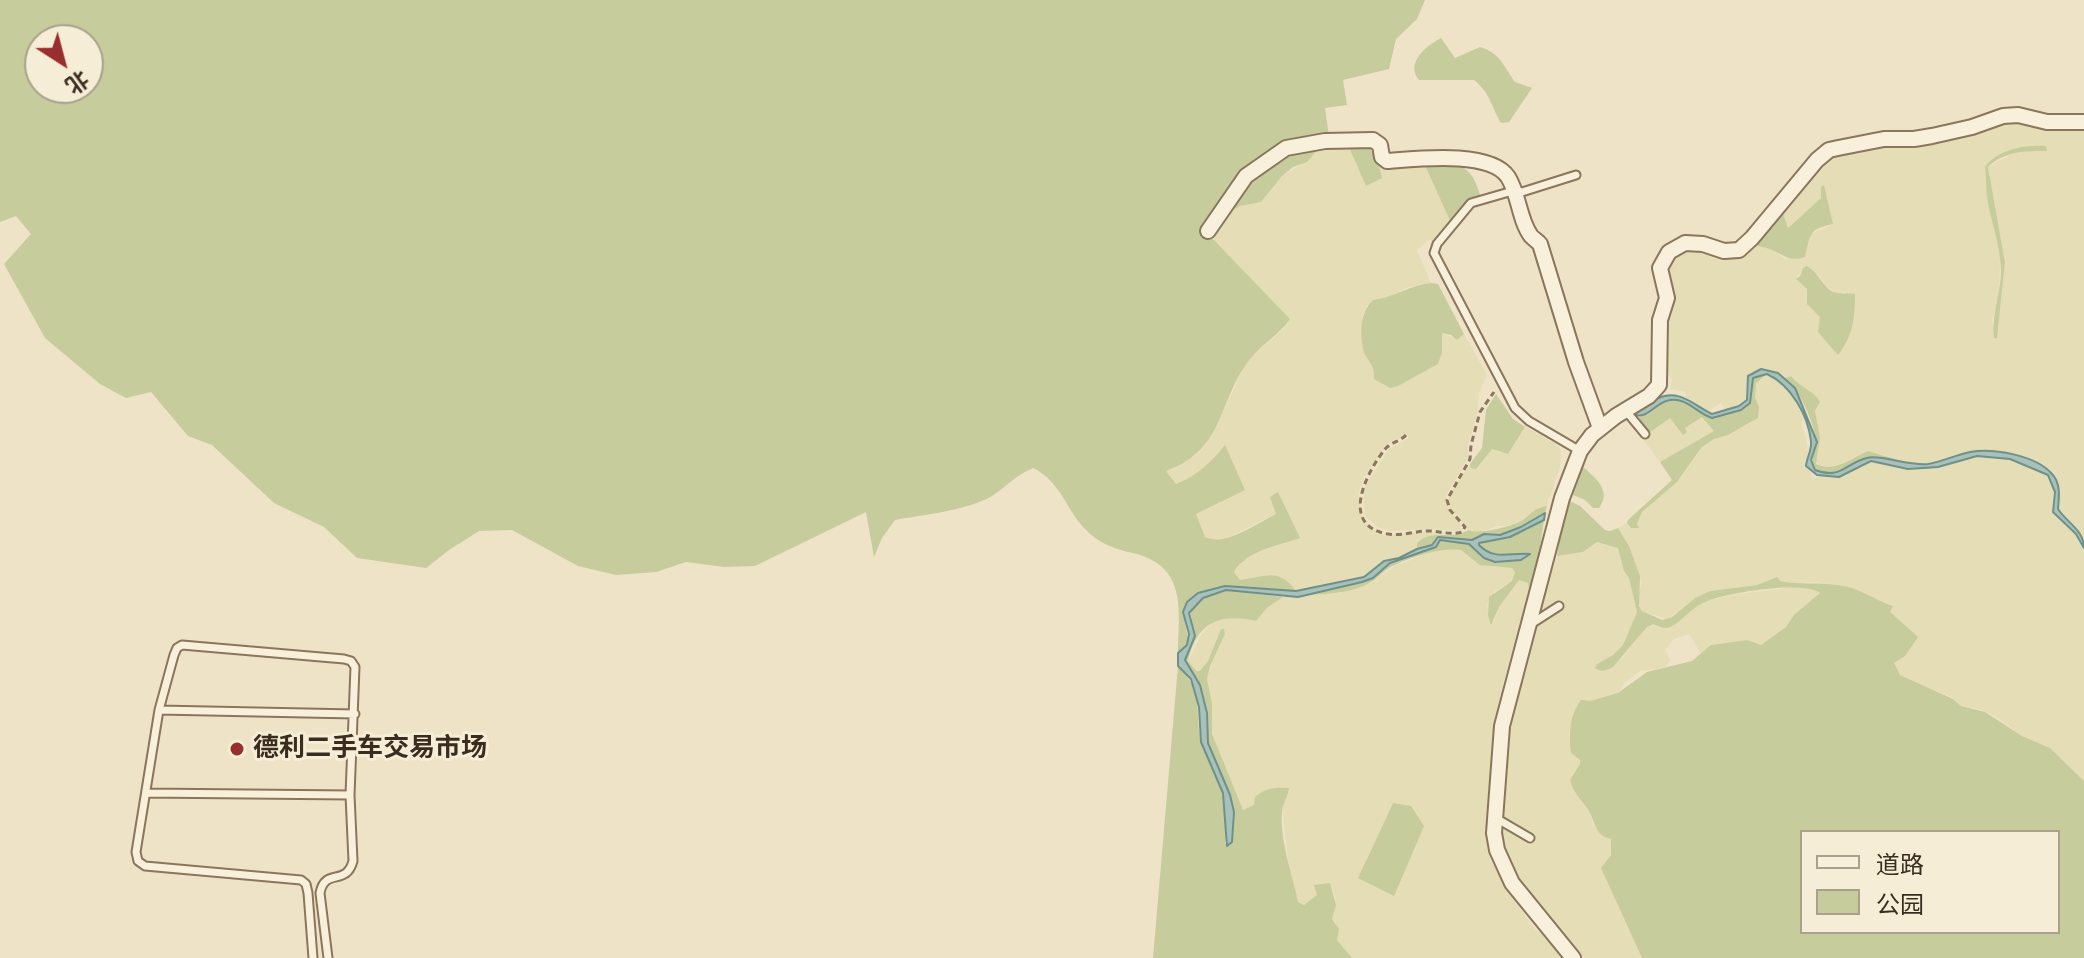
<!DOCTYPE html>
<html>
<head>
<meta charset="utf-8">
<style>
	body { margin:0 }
	#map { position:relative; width:2084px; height:958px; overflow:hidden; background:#eee3c7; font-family:"Times New Roman","Noto Sans SC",serif }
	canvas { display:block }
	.legend { position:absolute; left:1800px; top:830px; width:260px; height:104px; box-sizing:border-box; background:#f6edd7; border:2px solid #aba08e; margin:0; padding:10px 14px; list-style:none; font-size:24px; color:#3a2d20 }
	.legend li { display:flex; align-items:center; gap:16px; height:40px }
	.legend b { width:40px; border:2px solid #aba08e }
	.north { position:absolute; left:24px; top:24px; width:80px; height:80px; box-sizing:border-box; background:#f6edd7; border:2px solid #aba08e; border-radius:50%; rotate:144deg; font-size:22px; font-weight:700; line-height:32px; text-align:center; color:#3a2d20 }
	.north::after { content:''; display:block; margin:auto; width:28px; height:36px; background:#982e2d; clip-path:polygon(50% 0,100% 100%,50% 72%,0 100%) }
</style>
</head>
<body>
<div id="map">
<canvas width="2084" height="958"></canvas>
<ul class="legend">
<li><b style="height:10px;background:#f9f0db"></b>道路</li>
<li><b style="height:22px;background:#c6cc9b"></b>公园</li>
</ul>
<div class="north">北</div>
</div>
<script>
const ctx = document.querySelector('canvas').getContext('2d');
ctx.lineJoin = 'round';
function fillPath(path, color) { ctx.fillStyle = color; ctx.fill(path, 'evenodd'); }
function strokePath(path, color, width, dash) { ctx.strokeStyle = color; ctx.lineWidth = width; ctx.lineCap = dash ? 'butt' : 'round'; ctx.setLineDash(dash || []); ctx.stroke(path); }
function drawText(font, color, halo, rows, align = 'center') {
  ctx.font = font + ' "Times New Roman","Noto Sans SC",serif'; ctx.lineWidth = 6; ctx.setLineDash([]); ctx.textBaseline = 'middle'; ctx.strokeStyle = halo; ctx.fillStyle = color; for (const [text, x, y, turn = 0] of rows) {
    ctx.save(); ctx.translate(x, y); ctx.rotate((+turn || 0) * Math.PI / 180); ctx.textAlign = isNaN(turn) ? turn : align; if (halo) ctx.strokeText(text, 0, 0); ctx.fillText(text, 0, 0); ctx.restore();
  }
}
fillPath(new Path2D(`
	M2010 120 2084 128V539L2058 509 2056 481 2032 462 2020 457 1980 451 1928 464H1912L1874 452 1862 454 1839 467H1821L1815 461 1818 455 1815 411 1818 407 1809 390 1801 387 1791 376 1785 378 1773 371 1748 376 1747 400 1726 411 1721 403 1707 412 1690 401 1686 398V392L1670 389 1672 380 1663 362 1667 349 1666 286 1668 260 1682 249 1752 244 1772 250 1786 259 1806 241 1811 234 1833 224 1824 186 1821 198 1787 228 1782 210 1814 171 1832 155ZM2024 147H2046L2040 151 2027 149 2012 154 1988 167 2005 262 1997 338 1992 322 1999 298 2000 259 1995 223 1988 200 1985 170 1990 161 2006 151ZM1803 268 1819 275 1825 285 1835 293 1846 292 1838 355 1827 341 1820 317 1807 299V289L1796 279Z
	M1348 145 1366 186 1381 178 1378 162 1387 169 1424 163 1451 223 1433 242 1430 239 1417 250 1431 283 1406 288 1385 299 1373 300 1366 306 1362 318 1363 349 1375 373 1398 386 1438 364 1442 333 1457 339 1464 334 1487 375 1479 392 1477 414 1468 445V458L1448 492 1445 504 1460 523 1461 531 1427 529 1391 531 1377 527 1365 516 1363 489 1389 449 1409 438 1406 433 1403 437 1387 444 1364 477 1359 492 1360 512 1370 528 1383 535 1430 532 1445 534 1418 540 1417 549 1399 558 1384 561 1364 577 1296 591 1283 578 1267 575 1240 580 1234 572 1243 561 1258 552 1299 538 1278 492 1277 513 1229 537 1212 540 1205 537 1201 530 1195 514 1221 503 1222 448 1204 469 1186 480 1176 484 1165 470 1174 468 1198 453 1204 446 1218 423 1244 367 1252 356 1283 330 1290 319 1212 238 1214 229 1232 211 1240 206 1261 202 1282 176 1302 164 1321 147Z
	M1767 374 1780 380 1795 399 1803 419 1801 424 1806 439 1812 479 1863 467 1871 461 1901 468H1930L1977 456 2010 459 2048 475 2054 487 2052 508 2055 515 2076 534 2084 548V781L2050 748 2022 736 1997 717 1978 709 1961 706 1953 698 1900 675 1893 664 1905 656 1889 612 1893 606 1859 591 1840 585 1817 582 1791 583 1773 579 1757 585 1710 591 1695 598 1667 619 1642 611 1637 598 1642 583 1640 576 1629 546 1618 528 1627 523 1631 528 1637 524 1642 512 1681 478 1702 447 1714 439 1728 435 1754 421 1759 410 1755 397 1756 383Z
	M1702 417 1714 431 1660 462 1642 438 1670 418 1684 428Z
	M1525 427 1556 444 1561 451 1560 467 1547 506 1540 507 1519 521 1507 526H1496L1478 534 1468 530 1449 506V496L1470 464 1471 468 1491 449 1508 454Z
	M1597 542 1618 548 1623 566 1629 577 1637 612 1623 645 1613 655 1597 664 1607 670 1623 657 1647 627 1653 624 1663 628 1673 626 1687 611 1705 601 1732 595 1795 587 1810 588 1820 593 1786 627 1761 645 1747 640 1711 645 1701 654 1689 634 1674 639 1665 650 1670 660 1665 668 1640 671 1625 682 1618 693 1590 701 1569 731 1571 753 1580 760V764L1572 776 1574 792 1591 814 1593 825 1599 833 1611 839V855L1601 868 1642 958H1580L1518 879 1505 854 1499 831 1510 718 1546 588 1557 556 1583 552Z
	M1454 549 1466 552 1471 558 1487 566 1512 568 1515 572 1512 581 1495 591 1487 604 1489 621H1494L1499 607 1517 582 1519 580 1528 583 1530 595 1502 686 1494 738 1487 832 1490 859 1509 893 1535 929 1544 934 1566 958H1352L1337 940 1336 925 1332 919 1335 897 1330 883 1311 902 1304 905 1298 902 1290 876 1284 825 1283 805 1287 799 1243 810 1219 754 1212 734V703L1207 679 1210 666 1225 634 1224 629H1221L1208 661 1200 671H1196L1188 662 1200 636 1212 622 1222 618 1230 616 1256 621 1267 608 1283 597 1340 593 1368 585 1395 566 1429 553ZM1393 803 1412 810 1419 821 1365 861Z`), '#e4ddb5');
fillPath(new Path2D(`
	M0 0H1425L1417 19 1396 39 1389 69 1343 80 1347 105 1325 108 1329 137 1281 146 1203 233 1204 240 1212 238 1290 319C1279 335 1262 344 1250 359 1217 401 1226 449 1166 471L1176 484C1197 476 1211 462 1225 445L1245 490 1196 514 1205 537C1226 547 1257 523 1276 514L1270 497 1278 492 1300 538C1278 546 1247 550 1234 572L1240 580C1266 577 1278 567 1296 591 1258 594 1221 575 1187 602 1186 608 1184 617 1185 623 1187 637 1193 644 1178 653 1179 609 1187 566 1133 553 1114 549 1098 543 1084 528 1065 507 1060 481 1033 468 1015 476 1007 486 992 496 969 510 922 515 895 520L882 538 874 557 866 512 755 566 724 567 686 562 656 572 616 575 578 566 512 530 479 531 449 550 426 568 357 558 324 527 274 503 212 445 188 436 151 392 126 398 100 384 45 338 4 264 31 234 16 216 0 222ZM40 40H88V88H40Z
	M1441 38 1455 58 1480 47C1502 54 1503 66 1515 82L1532 88 1509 122 1501 123C1492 108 1490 92 1474 80H1419C1405 63 1426 46 1441 38Z
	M1348 145 1369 147 1378 162 1382 178 1366 186Z
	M2046 146 2047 151C2026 151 2004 151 1988 167L2005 262 1997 338H1994C1991 315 2001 294 2001 271 2000 242 1991 223 1987 197 1986 187 1986 177 1985 167 1998 149 2025 145 2046 146Z
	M1318 149 1307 162 1293 167 1282 176 1261 202 1240 206 1225 215 1247 183 1288 153Z
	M1424 163C1459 163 1471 162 1481 198L1464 205 1451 223Z
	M1824 185 1833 224C1807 229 1810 237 1805 257 1789 262 1786 256 1772 250 1765 247 1759 247 1752 244L1782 210 1788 228 1821 198V187Z
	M1807 266C1819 273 1823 287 1833 292 1838 294 1849 293 1855 294 1855 317 1853 336 1838 355L1818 332 1820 317 1807 304V289L1796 279 1800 276 1803 268Z
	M1431 283 1438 284 1464 334 1457 340 1451 335 1442 333V352L1438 364 1398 386 1390 388 1374 379C1376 365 1366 361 1363 349 1360 333 1360 312 1373 300 1393 298 1410 285 1431 283Z
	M1767 374 1756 383 1755 397 1759 408 1758 418 1728 435 1714 439 1702 447 1677 482 1642 512 1637 524 1639 528H1631L1627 523 1628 520 1672 480 1660 462 1714 431 1702 417 1685 428 1687 432 1683 435 1670 418 1649 433 1638 418 1671 399 1681 401 1712 418 1741 410 1750 403 1753 378Z
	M1791 376C1799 387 1814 390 1820 402L1815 411 1820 438 1816 464C1835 473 1850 459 1868 451L1912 464C1900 463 1886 457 1874 458 1851 460 1839 479 1815 470 1808 458 1818 451 1816 440 1813 420 1800 391 1785 378Z
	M1496 394 1513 419 1525 427 1508 454 1492 449 1476 469 1471 468 1470 464 1482 448 1486 410Z
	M1583 467C1596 478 1612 491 1599 508H1593L1585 500 1573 495Z
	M1570 501 1580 506 1605 530 1610 531 1618 528 1629 546 1640 576 1639 606 1642 611 1662 620 1672 617 1695 598 1710 591 1757 585 1777 577 1780 581C1799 585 1819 582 1838 585 1858 587 1875 600 1893 606L1890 612 1918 637 1905 656 1894 663 1900 675 1953 699 1961 706 1985 712 2022 736 2050 748 2084 781V958H1642L1601 868 1611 855V839C1597 836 1596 827 1591 815 1586 803 1575 798 1570 780L1580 764V760L1571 753C1569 733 1569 717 1581 700L1590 701 1618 693 1647 672 1692 661 1711 645 1747 640 1761 645 1786 627 1794 615 1820 593C1804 580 1724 593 1705 602 1692 607 1679 624 1670 627 1664 630 1659 626 1653 624L1647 627 1613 667C1607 670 1601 673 1595 668L1597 664 1613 655 1623 645 1637 612 1629 578 1624 571 1618 548 1597 542 1583 552 1557 556 1562 520ZM1802 832H2058V932H1802Z
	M1547 506 1545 513 1521 527 1500 535 1488 534 1472 540 1443 537 1433 545 1417 549V543C1431 528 1452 541 1468 530 1478 535 1508 527 1519 522 1530 516 1533 508 1547 506Z
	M1544 520 1537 568 1530 595 1528 583 1519 580 1499 607 1491 625 1488 616 1489 597 1512 581 1515 572 1512 568 1480 565 1461 550C1441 547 1407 558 1389 568 1380 574 1374 582 1364 586 1346 593 1328 594 1309 595L1368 580 1390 563 1430 549 1440 540 1469 544 1489 560 1517 561V555L1486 553 1479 545 1480 542 1527 530Z
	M1226 590 1283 597 1267 608 1256 621C1219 613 1197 622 1188 661L1196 671H1200L1208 661 1221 629H1224L1225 634 1210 666 1207 679 1212 703V734L1243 810 1254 805 1255 797C1265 788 1276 787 1289 788 1288 795 1285 800 1283 806 1277 832 1293 877 1298 902L1304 905 1317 895 1314 885 1330 883 1336 905 1332 919 1339 929 1337 940 1352 958H1153L1178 666C1205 693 1194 709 1201 741 1204 753 1212 764 1217 775 1226 796 1229 821 1225 843L1227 846 1232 842 1234 812 1230 795 1208 743 1207 713 1200 685 1185 660 1195 636 1190 610 1203 598Z
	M1393 803 1411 806 1424 826 1394 896 1358 878Z`), '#c6cc9b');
const water = new Path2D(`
	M1761 369 1778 373 1795 388 1817 442 1811 460 1815 470C1841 480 1845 463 1867 458 1879 454 1909 466 1928 464 1942 462 1955 455 1970 452 1993 448 2036 455 2052 474 2061 483 2059 498 2058 509 2067 523 2084 530 2084 548L2076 534 2053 512 2055 492 2048 475 2010 459 1977 456 1938 467 1908 469 1871 461 1839 477 1817 475 1806 466C1807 457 1812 450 1811 441 1808 415 1791 385 1767 374L1753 378 1750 403 1741 410 1712 418C1698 414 1686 397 1670 400 1656 402 1648 419 1635 415 1640 408 1647 403 1656 399 1679 388 1692 404 1712 414L1739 406 1747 400 1748 376Z
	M1545 513 1544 520 1510 537 1479 543V545C1494 561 1511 552 1530 554L1521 560 1495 562 1484 558 1469 544 1440 540 1436 547 1390 563 1373 578 1362 582 1298 597 1226 590 1203 598 1189 613 1195 636 1185 660 1200 685 1207 713 1208 743 1230 795 1234 812 1232 842 1227 846 1223 793 1201 742 1199 707 1191 679 1178 666V653L1187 645 1189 634 1183 612 1187 602 1198 593 1225 586 1296 591 1364 577 1384 561 1399 558 1417 549 1432 545 1438 537 1472 540 1484 534 1500 535 1521 527Z`);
fillPath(water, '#a8c2bb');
strokePath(water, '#6f9189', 2);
const lane = new Path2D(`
	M1576 175 1522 192 1516 190 1471 203 1437 244 1434 253 1515 408 1529 421 1580 451
	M1626 411 1645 434
	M1531 624 1559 606
	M159 710 355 714
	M146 793 350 795
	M1494 817 1530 838
	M313 958 308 893 306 884 301 880 145 866 138 861 136 852 159 710 174 655 177 648 182 645 344 659 351 661 355 667 350 795 353 861C346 887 325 867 320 893L328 958`);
const street = new Path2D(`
	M1208 231 1246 176 1286 148 1325 141 1373 140 1380 145 1382 157 1387 161C1416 159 1490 150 1508 177 1519 194 1519 220 1531 236 1534 239 1537 241 1540 244L1576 362 1600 428
	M1573 958 1512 883 1497 850 1494 833 1502 726 1562 498 1580 451 1592 435 1616 416 1649 396 1659 385 1660 320 1667 298 1660 268 1669 252 1685 243 1703 244 1724 251 1739 250 1752 238 1817 160 1829 150 1838 148 1884 139H1914L1932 136 1972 127 2003 116 2018 115 2047 122H2084`);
strokePath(lane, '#8a755d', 11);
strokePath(street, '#8a755d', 18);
strokePath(new Path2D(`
	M1406 435C1401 441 1392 442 1386 448 1367 471 1338 526 1388 534 1400 536 1413 532 1425 531 1438 530 1450 536 1462 532L1465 527 1450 510 1447 500 1470 459 1471 445 1480 412 1494 392`), '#8a755d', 3, [6, 4]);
strokePath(lane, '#f9f0db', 7);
strokePath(street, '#f9f0db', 14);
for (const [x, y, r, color] of [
	[237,749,8,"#982e2d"]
]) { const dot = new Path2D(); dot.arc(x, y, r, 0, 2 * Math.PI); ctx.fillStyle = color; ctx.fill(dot); strokePath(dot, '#f6edd7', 3); }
drawText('bold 26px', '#3a2d20', '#f6edd7', [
	["德利二手车交易市场",253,749]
], 'left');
</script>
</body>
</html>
